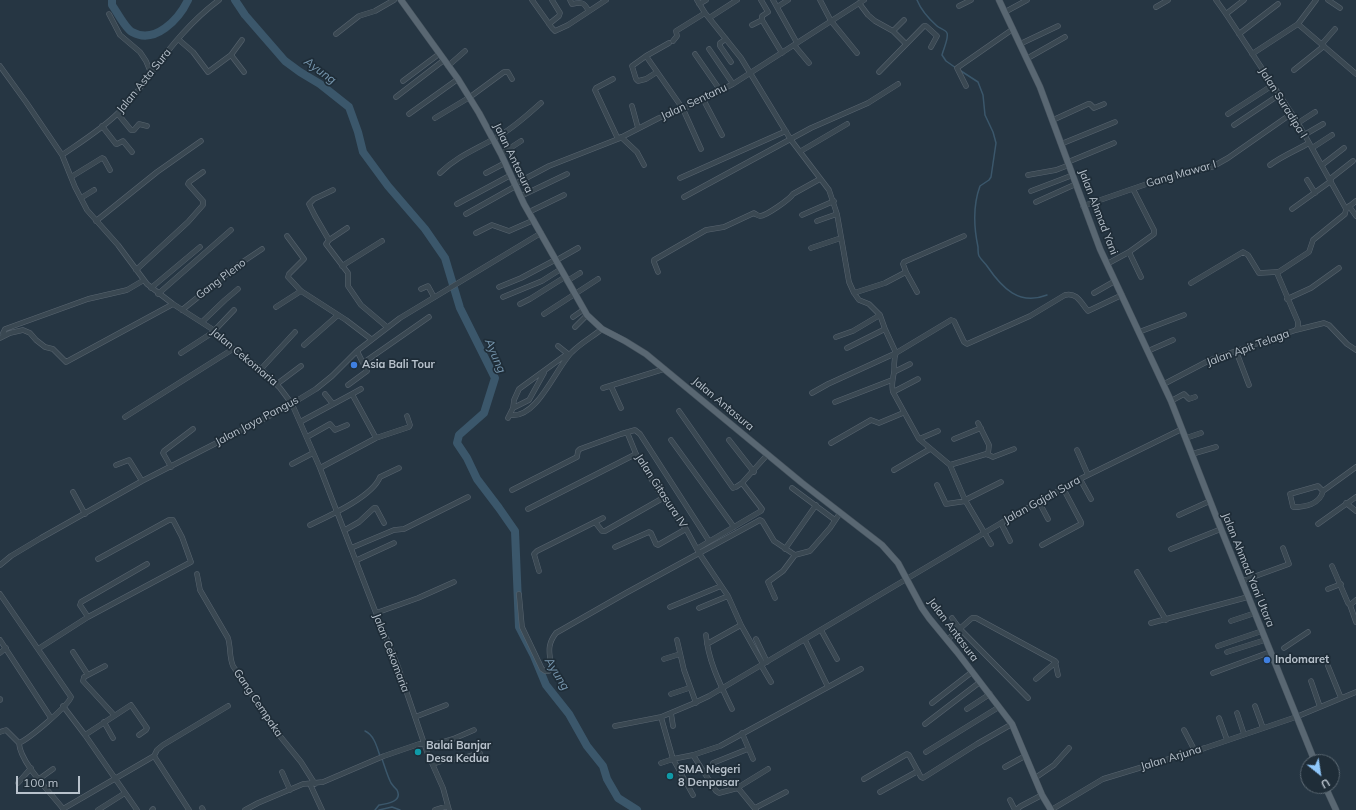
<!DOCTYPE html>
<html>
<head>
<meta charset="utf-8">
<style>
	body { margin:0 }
	#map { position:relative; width:1356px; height:810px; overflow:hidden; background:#263643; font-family:Mulish,sans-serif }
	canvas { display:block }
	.north { position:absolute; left:1300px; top:754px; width:40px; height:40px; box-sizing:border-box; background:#1f2d38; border:1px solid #5c6973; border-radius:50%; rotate:150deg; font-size:11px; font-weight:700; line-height:16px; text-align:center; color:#b8c2cc }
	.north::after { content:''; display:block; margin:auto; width:14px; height:18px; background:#8fc7fa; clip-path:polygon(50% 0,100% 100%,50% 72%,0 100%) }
	.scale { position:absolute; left:16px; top:776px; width:64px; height:18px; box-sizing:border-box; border:2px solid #b8c2cc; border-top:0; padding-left:5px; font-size:12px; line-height:14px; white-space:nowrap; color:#b8c2cc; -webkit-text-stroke:3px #1f2d38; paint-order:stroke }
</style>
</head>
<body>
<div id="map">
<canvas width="1356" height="810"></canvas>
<div class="north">U</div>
<div class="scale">100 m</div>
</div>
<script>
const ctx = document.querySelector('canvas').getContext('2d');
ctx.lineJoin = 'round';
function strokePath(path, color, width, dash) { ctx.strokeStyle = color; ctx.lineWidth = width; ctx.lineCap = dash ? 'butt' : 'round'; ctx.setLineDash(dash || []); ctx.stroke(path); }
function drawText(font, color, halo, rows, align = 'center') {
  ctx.font = font + ' Mulish,sans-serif'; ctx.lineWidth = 3.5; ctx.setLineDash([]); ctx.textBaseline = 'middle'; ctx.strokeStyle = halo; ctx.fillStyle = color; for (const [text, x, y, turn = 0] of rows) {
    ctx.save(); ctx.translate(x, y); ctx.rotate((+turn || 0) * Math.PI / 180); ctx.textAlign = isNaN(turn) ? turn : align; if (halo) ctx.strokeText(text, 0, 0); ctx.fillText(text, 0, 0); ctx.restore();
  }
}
strokePath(new Path2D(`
	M917 0C921 10 929 19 937 26 939 28 946 30 947 33 949 38 943 50 942 55L946 61 956 68
	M961 71 978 82 983 95 985 115 993 132 996 143 991 177 989 180 980 186C973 205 974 228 978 247 978 250 978 254 979 256 981 260 985 263 987 266 1002 288 1019 306 1047 295
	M365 731C374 735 377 747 380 756
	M375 810 379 805C386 804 403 802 397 790 395 788 393 786 391 783 387 775 385 767 382 759
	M379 810 392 807 400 810`), '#3b576b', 1.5);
strokePath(new Path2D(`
	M112 0V5C117 12 125 28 132 32 155 45 179 19 188 0
	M235 0 245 15 285 61 300 72 320 84 349 107 358 132 363 152 388 186 425 229 445 258 460 308 495 378 484 413 459 435 457 443 467 458 477 479 499 508 515 531 519 627 534 656 546 685 569 714 587 746 603 766 607 779 618 798 637 810`), '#3b576b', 8);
const minor = new Path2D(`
	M532 0 552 28 555 31 568 25 606 0
	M570 0 572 4C581 2 584 2 588 10
	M697 0 705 13 741 58 791 140 829 190 837 214 849 282 854 293 859 300 869 304 880 315 885 329 896 353
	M761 0 768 12 762 16V20L782 53
	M773 0 797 43
	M820 0 831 21 857 53
	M1216 0 1226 14 1298 123 1346 209
	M1328 0 1340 8
	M859 3 868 15 875 21 893 31 906 44
	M699 4 706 0
	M959 6 971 0
	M777 7 788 0
	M1156 7 1168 0
	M1005 12 1027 0
	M109 14 120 35 140 52 146 61 151 73
	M1226 14 1244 0
	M709 18 737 0
	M549 24 559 16 560 13 552 0
	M1298 24 1316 0
	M752 25 762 20
	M893 31 904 20
	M336 34 359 16 375 11 394 0
	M1239 34 1278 4
	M178 39 193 52 208 72 231 55 242 40
	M726 39 720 43V46L731 62
	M673 41 677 36 676 31 705 13
	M669 43 646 56 683 109 701 149
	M1020 44 1058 26
	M1322 44 1335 29
	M794 45 809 63
	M709 49 733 84
	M695 54 720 90
	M1252 54 1298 24 1356 74
	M231 55 244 72
	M646 56 632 66 636 79 638 81 646 79 657 72
	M1028 58 1065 37
	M0 66 26 102 62 155 75 187 87 210 118 245 147 284 173 304 212 329 233 349 261 369 280 388 292 404 320 468 376 613 397 664 427 752 443 788 449 810
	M448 66 465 51
	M1294 70 1324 46
	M879 72 924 26H926L937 36 931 47
	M613 79 596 88 595 90 618 139
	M403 81 439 54
	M966 86 957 68 1013 29
	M396 97 444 60
	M703 99 722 135
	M632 106 638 128
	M118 114 131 130H134L139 124 147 126
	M409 114 458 79
	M1228 114 1273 85
	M435 118 470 97 504 72H508L512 79
	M1053 120 1088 104H1090L1094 108 1104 104
	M1298 123 1315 112
	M1234 125 1279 95
	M102 126 116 144H117L123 141 132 152
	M1304 135 1323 124
	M621 137 637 152 644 165
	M1061 144 1115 122
	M1312 148 1332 135
	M801 151 847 124
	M501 154 521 141
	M62 155C81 142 102 129 118 113 131 101 141 87 151 73 171 46 192 20 219 0
	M1068 162 1114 143
	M1270 165C1282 156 1295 151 1309 143
	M1322 165 1344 148
	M440 173C457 156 477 149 497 137 514 128 527 115 541 103
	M486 173 505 163
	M1028 175 1056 170 1069 165
	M71 177 102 158 104 159 110 170
	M680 178 786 131
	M1330 179 1353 161
	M1307 180 1315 193
	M515 184 549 166 618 139 659 118 683 109 733 84 864 0
	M1031 191 1073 175
	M521 196 567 174
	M684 197 811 128 868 103 898 84
	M81 198 94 190
	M1036 202 1076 184
	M457 204 511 175
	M1083 206 1164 178 1212 167 1228 158 1291 114
	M1349 206 1356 216
	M1292 209 1331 181
	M529 212 564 195
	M466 214 516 186
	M802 215 834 201
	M96 221 157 172 201 141
	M817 221 837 214
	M347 228 329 240 326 244 348 273V286L361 305 387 327
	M476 233 492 225 509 231 534 220
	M287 236 304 259 289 274 288 277 301 291 346 320 371 339
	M329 240 315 216 309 204 314 199 333 190
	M811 248 841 238
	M1129 252 1141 277
	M555 261 578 248
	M1107 264 1129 252 1154 234V230L1133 189
	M342 266 382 241
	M136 270 188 222 203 205V201L188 184 189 182 203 172
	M658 272 654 262V260L706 230 724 227 754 213C755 214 759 216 760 216 766 216 790 199 793 194L820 179
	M906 272 917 292
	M567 281 580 273
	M1191 283 1243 252 1248 255 1259 273 1277 272
	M499 287 521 278 555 260
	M151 288 200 247
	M421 289 428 286 434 297
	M854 293 885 283 906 272 903 264 904 262 964 236
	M1094 293 1115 281
	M158 294 231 230
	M503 297 542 281 561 269
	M1287 299 1311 288 1339 268
	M520 304 530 299 565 277
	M276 307 301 291
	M182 310 238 265 262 249
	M544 314 598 279
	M573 317 583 310
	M202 322 225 300 238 289
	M575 327 587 315
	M1296 330 1324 323 1329 325 1347 344 1356 350
	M214 331 234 310
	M1139 332 1184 315
	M4 336 3 333 5 329 88 299 127 290 144 280
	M836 337 853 331 880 315
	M0 338 10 333 23 330 30 333 36 340 45 347 53 349 66 362 173 304
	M304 345 338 315
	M558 346 568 354
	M847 348 885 329
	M1148 351 1173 340
	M1236 351 1249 385
	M181 353 215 331
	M896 353C893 360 895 365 894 372 893 379 891 385 893 392L919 439 950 465 965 500 991 544
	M363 363 429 317
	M261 369 295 332
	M894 372 910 364
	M277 384 301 366
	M1164 384 1210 360 1296 330 1298 327V322L1277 273 1309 252 1313 240 1345 214 1346 209 1356 201
	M348 385 367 371 357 351
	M611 386 621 408
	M603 388 664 369
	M893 392 918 379
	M812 393 828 384 896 353 951 320 954 321 964 342 967 344 1030 316 1065 295C1077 292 1081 303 1088 311L1122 295
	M325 394 333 404
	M352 394 361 389
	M1171 401 1184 394 1189 399 1195 397
	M835 402 892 380
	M513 408 514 400 519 389 567 354
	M679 411 733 488 736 487 742 483
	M510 415C537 420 556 367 572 352 581 343 592 337 602 329
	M125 417 233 349
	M508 418 513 408 529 400 544 373
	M300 422 352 394 376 438
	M978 423 989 445 988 455
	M627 432 636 454 663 498 686 529 699 553 728 596 741 625 763 664
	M307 437 330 424 335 430 347 425
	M1186 438 1201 433
	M919 439 938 431
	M954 439 981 428
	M671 440 734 527
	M729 440 754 472
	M831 443 871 420 879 423 903 413
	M1077 450 1088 475
	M1192 454 1216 447
	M292 464 313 453
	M116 465 129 460 142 481
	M950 465 986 454H987L993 457 1014 449
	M171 467 163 453 164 451 193 429
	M320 468 376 438 409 427 410 425 407 416
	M894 470 930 449
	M1080 479 1091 499
	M937 485 946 504 966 501
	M792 488 835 520
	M512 490 577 457 578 451 580 449 621 434 635 430 640 434 709 541
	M1323 491 1318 486 1290 494 1293 507C1305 507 1320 504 1323 491L1356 467
	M73 492 85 514
	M965 500 1001 482
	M1039 502 1048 519
	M1346 503 1356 511
	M528 509 636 454
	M1179 515 1210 501
	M595 522 603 518
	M1001 523 1010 541
	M1318 524 1356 497
	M310 525C329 516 372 497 380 477L399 468
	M345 530 359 522 374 508H376L384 523
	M1042 545 1081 524V522L1063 488
	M615 547 649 532 651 533 656 544 658 545 686 529
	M351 548 394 530 404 529 468 497
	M698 548 761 511 762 509 742 483 767 455
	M785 549 816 505
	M1171 549 1221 529
	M357 560 394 543
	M0 565 11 556 41 538 142 481 283 409 316 389 332 376 357 351 400 318 541 233
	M1332 566 1348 603 1350 605 1356 622
	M539 571 534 554 537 551 595 522 602 531H605L663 498
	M1137 572 1166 620
	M197 574 200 590 228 638C231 648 229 657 233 666L275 730 301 762 315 784
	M1242 581 1289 564 1283 548
	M1328 589 1341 584
	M0 594 71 697C68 706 29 739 19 743
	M519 594 522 627 542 669 545 671H549C554 658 543 650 556 633L626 593 760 520 762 521 774 541 795 555 810 551 830 528 840 513
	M775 598 768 582 783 571 795 555
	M1350 605 1356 600
	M670 607 721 586
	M699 608 728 596
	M376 613 418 598 454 582
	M88 617 80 605 81 602 147 564
	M952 618 960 629 1028 698
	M1231 621 1255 613
	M1151 623 1248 597
	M821 630 837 659
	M706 635C708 661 721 686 732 709
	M756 639 767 662
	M0 640 51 718
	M677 640 684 670 696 703
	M805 640 828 687
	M947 640 972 618H976L1055 661 1058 675
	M707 644 741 625
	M1218 646 1262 631
	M1284 648 1308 632
	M38 649 88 617 191 562 182 537 173 520H169L98 559
	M73 652 88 675
	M1227 652 1265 640
	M0 653 6 648
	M664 659 680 654
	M761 665 771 682
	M105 666 84 677 83 681 114 715
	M1328 666 1341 698
	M1213 673 1270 652
	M1036 679 1056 662
	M1311 681 1320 707
	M671 694 689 688
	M0 700V699
	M932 703 972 672
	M63 706 85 735 137 810
	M1255 706 1263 728
	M967 709 990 694
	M671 713 673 726
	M1237 713 1244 734
	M415 717 446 705
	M661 717 673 759 693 755
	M1219 718 1227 740
	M104 722 113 738
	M925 724 980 682
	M615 726 661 717 692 704 709 696 1001 523 1080 479 1182 429
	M1184 730 1195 751
	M0 732 6 730 19 743
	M742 733 753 759
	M85 735 131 705 147 728 146 730 139 735
	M19 743C20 763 52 794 64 810
	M926 752 999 707
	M154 756 189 810
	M661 763 673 759 693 795
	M713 763 748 749
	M433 764 445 760 460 759 480 753
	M1005 767 1025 756
	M282 772 290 790
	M1035 778 1054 765 1069 748
	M39 779 53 769
	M864 779 907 754 909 755 921 777 923 778 977 744 1012 724
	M18 783 31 768
	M310 784 322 810
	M737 788 768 769
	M880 792 918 771
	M1010 800 1015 810
	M202 808 203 810
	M755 808 786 792
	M63 809 154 756 157 750 163 745 228 706
	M98 810 125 793
	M152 810 153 809
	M245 810 258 803 303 784 323 782 384 756 419 744 433 745 453 739 474 730
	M435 810 448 806
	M756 810 738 788 719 793 716 791 693 755 720 746 861 669
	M1016 810 1021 806 1042 795
	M1051 810 1103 779 1205 748 1296 717 1356 692`);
const major = new Path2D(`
	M401 0 458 79 479 113 501 154 524 204 587 315 602 329 625 341 646 354 802 483 882 545 898 563 922 608 929 618 957 652 1012 724 1042 795 1051 810
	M999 0 1040 87 1100 249 1171 401 1221 529 1315 762
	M1325 786 1336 810`);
strokePath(minor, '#596570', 5.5);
strokePath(major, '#44515c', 7);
strokePath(minor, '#3a4852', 4.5);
strokePath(major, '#596772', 6);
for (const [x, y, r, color] of [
	[354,365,4,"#3f7fe0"],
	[1267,660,4,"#3f7fe0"],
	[418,752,4,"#0f9aa8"],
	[670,776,4,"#0f9aa8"]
]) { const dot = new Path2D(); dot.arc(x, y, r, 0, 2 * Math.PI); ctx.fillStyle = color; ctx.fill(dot); strokePath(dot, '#1f2d38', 1.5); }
drawText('11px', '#b8c2cc', '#1f2d38', [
	["Jalan Asta Sura",144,81,-51],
	["Jalan Sentanu",694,102,-25],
	["Jalan Suradipa I",1283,103,58],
	["Jalan Antasura",513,158,64],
	["Gang Mawar I",1181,174,-16],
	["Jalan Ahmad Yani",1098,212,69],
	["Gang Pleno",221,279,-37],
	["Jalan Apit Telaga",1248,348,-20],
	["Jalan Cekomaria",244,357,40],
	["Jalan Antasura",723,404,40],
	["Jalan Jaya Pangus",257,421,-28],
	["Jalan Gitasura IV",661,491,57],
	["Jalan Gajah Sura",1042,500,-29],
	["Jalan Ahmad Yani Utara",1248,570,68],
	["Jalan Antasura",953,630,53],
	["Jalan Cekomaria",391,653,69],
	["Gang Cempaka",258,703,56],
	["Jalan Arjuna",1171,758,-17]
]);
drawText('bold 11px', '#b8c2cc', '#1f2d38', [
	["Asia Bali Tour",362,365],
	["Indomaret",1275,660],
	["Balai Banjar",426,746],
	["Desa Kedua",426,759],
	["SMA Negeri",678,770],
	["8 Denpasar",678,783]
], 'left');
drawText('italic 12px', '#7797af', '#1f2d38', [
	["Ayung",320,71,36],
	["Ayung",495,356,67],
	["Ayung",557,674,59]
]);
</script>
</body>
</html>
